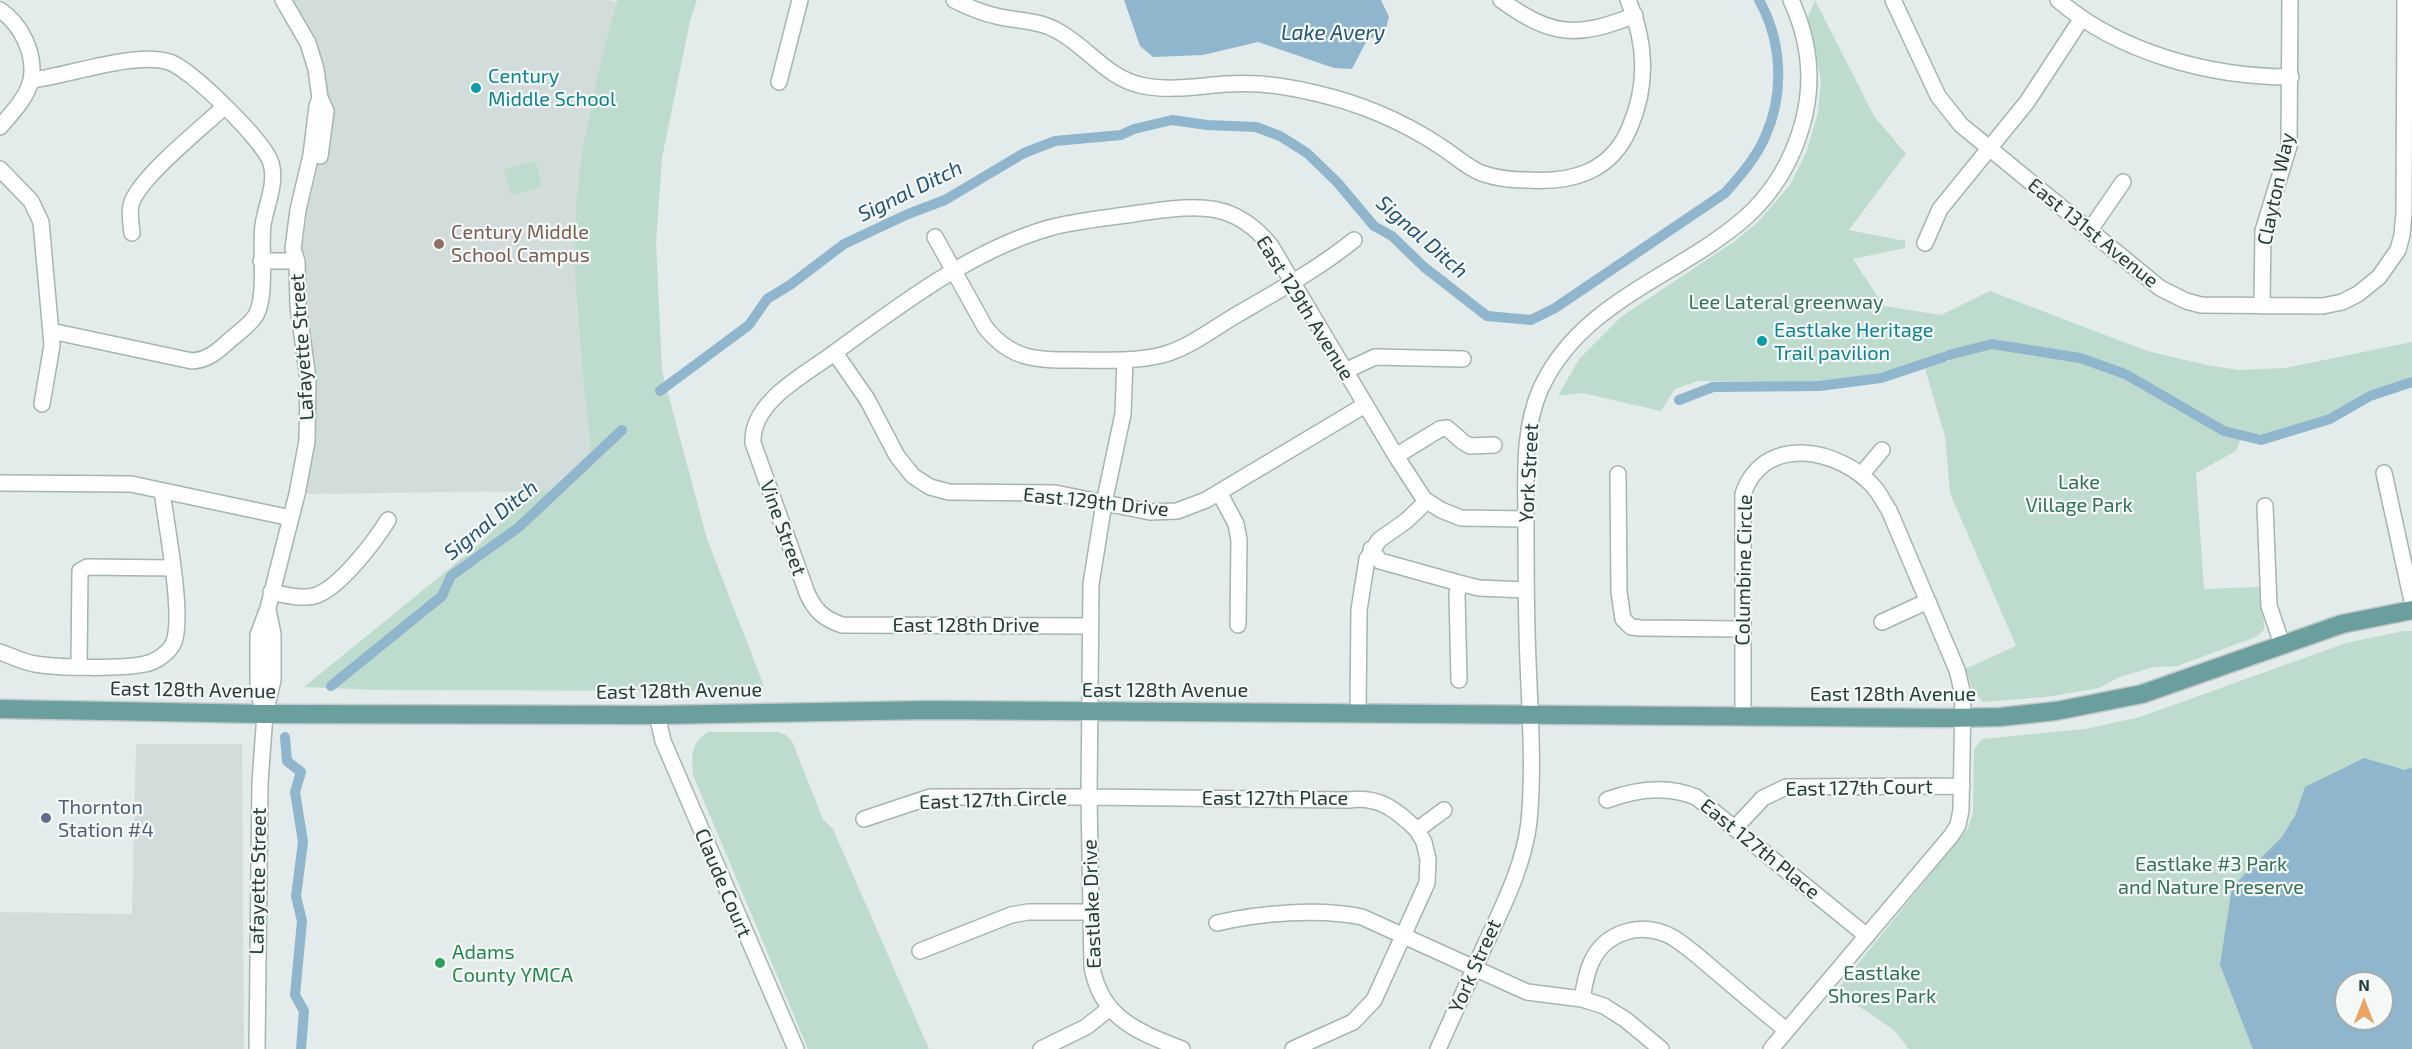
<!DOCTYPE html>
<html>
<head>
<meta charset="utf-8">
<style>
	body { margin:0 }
	#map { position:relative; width:2412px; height:1049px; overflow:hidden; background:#e3ecea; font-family:"Exo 2",sans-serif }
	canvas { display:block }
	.north { position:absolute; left:2334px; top:971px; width:60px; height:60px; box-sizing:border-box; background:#f4f9f7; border:2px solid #a1adac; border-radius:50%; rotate:0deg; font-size:16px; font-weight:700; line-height:24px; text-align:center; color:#243c3b }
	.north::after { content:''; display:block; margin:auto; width:21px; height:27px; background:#e9a365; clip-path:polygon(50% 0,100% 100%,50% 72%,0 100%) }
</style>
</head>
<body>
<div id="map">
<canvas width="2412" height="1049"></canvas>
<div class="north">N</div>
</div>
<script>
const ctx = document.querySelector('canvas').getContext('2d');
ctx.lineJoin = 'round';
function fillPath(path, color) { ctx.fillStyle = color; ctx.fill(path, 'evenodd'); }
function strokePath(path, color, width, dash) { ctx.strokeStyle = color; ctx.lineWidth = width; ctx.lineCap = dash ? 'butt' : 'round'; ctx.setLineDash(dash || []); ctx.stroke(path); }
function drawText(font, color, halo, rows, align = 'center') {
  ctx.font = font + ' "Exo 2",sans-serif'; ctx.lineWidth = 4.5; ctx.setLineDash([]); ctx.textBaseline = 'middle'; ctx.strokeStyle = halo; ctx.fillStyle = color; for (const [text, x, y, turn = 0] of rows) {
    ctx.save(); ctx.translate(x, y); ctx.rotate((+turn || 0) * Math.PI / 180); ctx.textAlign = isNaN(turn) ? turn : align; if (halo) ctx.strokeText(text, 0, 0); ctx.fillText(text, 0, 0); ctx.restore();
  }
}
fillPath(new Path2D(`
	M283 0H610L616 2 589 112 578 185 575 237 577 318 591 452 551 491 297 494 307 441 297 261 302 250 307 212 323 146 319 81Z
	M136 744H242L244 1049H0V912L132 914Z`), '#d2dcda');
fillPath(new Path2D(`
	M617 0H697L690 21 662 158 656 242 662 371 707 539 764 686 757 691 378 690 304 687 482 542 531 491H551L591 452C584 380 574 310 575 238 576 157 596 77 617 0Z
	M1815 0 1874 116 1906 154 1849 230 1905 241V248L1853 259 1884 306 1941 315 1990 291 2147 351 2207 365 2239 370 2285 368 2412 342V380L2378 388 2332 413 2263 435 2225 429 2145 381 2092 357 1995 339 1885 372 1814 383 1698 381 1675 389 1661 411 1582 393 1558 396 1579 359 1621 317 1735 241 1758 222 1790 185 1807 151 1818 112 1821 80 1808 17Z
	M535 161 542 187 511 195 504 170Z
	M1993 345C2035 353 2078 359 2118 376 2161 395 2194 426 2241 438L2236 451 2196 473 2204 589 2259 587C2261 601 2265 617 2264 630L2256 637 2177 666 2154 667 2119 677 2099 688 2046 697 1983 702 1973 691 1965 669 2016 646 1950 493 1945 436 1925 369Z
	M2404 631H2412V1049H1909L1894 1030 1836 991 1968 828 1973 813 1974 749 1982 739 2085 729 2140 717 2346 643ZM2346 983H2382V1019H2346Z
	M708 732H778L786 735 792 741 823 819 833 829 929 1049H808L693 775C692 756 690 743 708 732Z`), '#bedccd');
fillPath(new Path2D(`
	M1124 0H1381L1389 17 1385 32 1367 40 1352 69 1334 68 1258 42 1203 55 1153 57 1140 46Z
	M2364 758 2405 770 2412 767V1049H2253L2220 965 2232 887 2281 838 2295 816 2305 787ZM2346 983H2382V1019H2346Z`), '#8fb6cd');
strokePath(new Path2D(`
	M1949 355 1992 344 2080 358 2125 374 2224 431 2261 440 2330 419 2370 396 2412 382
	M660 391 749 325 767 299 790 285 844 244 908 214 945 200 1024 153 1055 141 1121 135 1134 129 1172 120 1207 125 1256 127 1280 136 1307 153 1337 182 1374 226 1392 236 1424 267 1487 316 1531 320 1555 308 1725 193C1740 176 1756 158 1765 137 1785 93 1782 41 1759 0
	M1679 400 1713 387 1819 386 1881 378 1944 357
	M331 686 442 596 451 576 519 527 622 430
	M285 737 287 761 301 772 295 792 303 842 296 896 302 921 295 995 304 1011 301 1049`), '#8fb6cd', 10);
const minor = new Path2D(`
	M954 0C968 7 981 13 996 16 1015 21 1037 20 1054 29 1087 45 1106 79 1144 86 1171 91 1199 86 1226 84 1255 82 1287 86 1315 93 1359 103 1402 121 1440 146 1454 155 1465 166 1481 173 1495 178 1512 180 1526 180 1571 183 1611 173 1630 127 1648 85 1646 41 1628 0
	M1501 0C1552 37 1578 38 1635 15
	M1893 0 1938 96 1961 125 2160 288 2186 301 2201 305 2323 306 2342 302 2358 294 2379 277 2398 250 2402 235 2404 213 2405 0
	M2058 0C2120 53 2210 77 2291 77
	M0 10C21 24 36 54 31 80 27 98 11 114 0 127
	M31 80C69 76 134 51 169 62 190 68 265 142 271 163 277 183 266 205 263 225 260 249 267 296 256 315 250 325 239 332 230 340 218 351 208 360 192 361L51 331
	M779 82 800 0
	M320 98 326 111 320 156
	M0 169 31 201 41 222 52 345 42 404
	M2090 230 2123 182
	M132 233C131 224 129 213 131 205 138 178 202 128 224 107
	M935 237 985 327C1011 360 1036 360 1075 360 1104 360 1133 362 1162 355 1189 348 1214 328 1238 314 1278 291 1318 269 1354 240
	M1925 243 1940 209 2027 102 2082 18
	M261 261H297
	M2262 306 2263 231 2289 146 2290 0
	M835 353 867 399 897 456 913 476 930 487 949 492 1055 493 1150 512 1177 511 1206 500 1365 405
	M1125 360 1123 414 1104 503 1091 584 1089 797 1092 967C1101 1018 1138 1032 1182 1049
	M1345 371 1375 357 1463 359
	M1396 456 1440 429 1447 428 1463 442 1470 446 1494 445
	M2384 473 2412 601
	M1618 474 1619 592 1623 619 1631 627 1641 628 1742 629
	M1861 475 1882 450
	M0 483 131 484 291 518
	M1219 492 1236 524 1239 540 1238 625
	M2265 506 2269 606 2282 644
	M1371 549 1380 561 1459 583 1479 588 1526 590
	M271 592C285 595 304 600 317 595 341 586 375 541 388 520
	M1882 622 1928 601
	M1090 626 842 625C824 619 815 611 807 593L753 443C751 401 805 375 834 353 900 305 970 251 1049 228 1078 220 1109 218 1139 213 1194 206 1232 198 1271 246L1396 456 1424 499 1441 510 1461 518 1526 519
	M0 652C11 656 23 662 35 664 60 668 121 669 145 664 156 662 170 652 174 642 184 613 166 525 162 491
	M79 665 80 571 87 567 172 568
	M1459 680 1457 595 1459 583
	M1358 713 1359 610 1367 559 1379 540 1406 521 1427 501
	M265 714 258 692V635L268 608 297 494 307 441 308 379 298 306 297 261 293 249 298 210 311 155 317 106 320 98 316 69 308 43 283 0
	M657 715 663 741 796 1049
	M1743 716V494C1764 433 1839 448 1874 487 1880 494 1884 503 1889 510L1957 670 1963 695 1961 810 1958 825 1951 836 1771 1049
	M1607 800C1636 789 1667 785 1696 797L1867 936
	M864 819 930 797H1089L1349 800C1379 796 1397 810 1417 830L1444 810
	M1735 828 1763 798 1786 787 1962 786
	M1217 923C1260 913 1319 908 1362 917L1527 992 1582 999 1604 1006 1626 1020 1661 1049
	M920 951 1011 915 1028 912H1091
	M1582 999C1584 987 1586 974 1591 963 1605 931 1642 921 1672 937 1689 947 1704 962 1719 974 1741 993 1764 1012 1786 1030
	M257 1049 260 782 265 714 273 680V634L268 610
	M1041 1049 1086 1027 1110 1008
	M1293 1049 1353 1022 1374 1000 1427 883 1428 859 1424 842 1417 830
	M1438 1049C1454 1014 1469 980 1485 945 1503 906 1524 865 1529 822 1534 769 1530 714 1528 661 1526 615 1526 569 1526 523 1526 478 1522 430 1541 388 1581 301 1677 277 1745 218 1773 193 1793 159 1803 122 1814 81 1809 39 1791 0`);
const major = new Path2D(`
	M0 709 265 714 657 715 929 710 1945 718 2000 717 2056 711 2142 694 2342 624 2412 610`);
strokePath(minor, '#a6b4b2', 18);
strokePath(major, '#c2c8c8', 21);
strokePath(minor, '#fff', 15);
strokePath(major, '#6b9f9d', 18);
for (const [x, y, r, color] of [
	[476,88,6,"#0f9aa8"],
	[439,244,6,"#8d6e63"],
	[1762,341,6,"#0f9aa8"],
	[46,818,6,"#5c6f8a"],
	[440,963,6,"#2e9e5b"]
]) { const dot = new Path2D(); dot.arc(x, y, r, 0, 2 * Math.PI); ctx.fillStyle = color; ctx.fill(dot); strokePath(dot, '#f4f9f7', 2); }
drawText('20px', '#0d838f', '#f4f9f7', [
	["Century",488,76],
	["Middle School",488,99],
	["Eastlake Heritage",1774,330],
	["Trail pavilion",1774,353]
], 'left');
drawText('20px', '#243c3b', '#f4f9f7', [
	["Clayton Way",2276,189,-78],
	["East 131st Avenue",2093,233,39],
	["East 129th Avenue",1305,308,58],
	["Lafayette Street",302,347,-94],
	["York Street",1529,473,-87],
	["East 129th Drive",1096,502,6],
	["Vine Street",783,528,70],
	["Columbine Circle",1744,570,-89],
	["East 128th Drive",966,625],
	["East 128th Avenue",193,690,1],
	["East 128th Avenue",1165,690],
	["East 128th Avenue",679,691,-1],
	["East 128th Avenue",1893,694],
	["East 127th Court",1859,788,-1],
	["East 127th Place",1275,798],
	["East 127th Circle",993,800,-2],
	["East 127th Place",1760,849,39],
	["Lafayette Street",258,881,-89],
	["Claude Court",723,883,67],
	["Eastlake Drive",1092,904,-92],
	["York Street",1475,966,-66]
]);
drawText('20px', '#785e54', '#f4f9f7', [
	["Century Middle",451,232],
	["School Campus",451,255]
], 'left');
drawText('20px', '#317158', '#f4f9f7', [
	["Lee Lateral greenway",1786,302],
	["Lake",2079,482],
	["Village Park",2079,505],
	["Eastlake #3 Park",2211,864],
	["and Nature Preserve",2211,887],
	["Eastlake",1882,973],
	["Shores Park",1882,996]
]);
drawText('20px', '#4e5e75', '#f4f9f7', [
	["Thornton",58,807],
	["Station #4",58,830]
], 'left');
drawText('20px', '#27864d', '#f4f9f7', [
	["Adams",452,952],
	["County YMCA",452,975]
], 'left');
drawText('italic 21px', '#225475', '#f4f9f7', [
	["Lake Avery",1333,33],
	["Signal Ditch",910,191,-26],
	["Signal Ditch",1422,237,41],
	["Signal Ditch",491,520,-39]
]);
</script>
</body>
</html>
